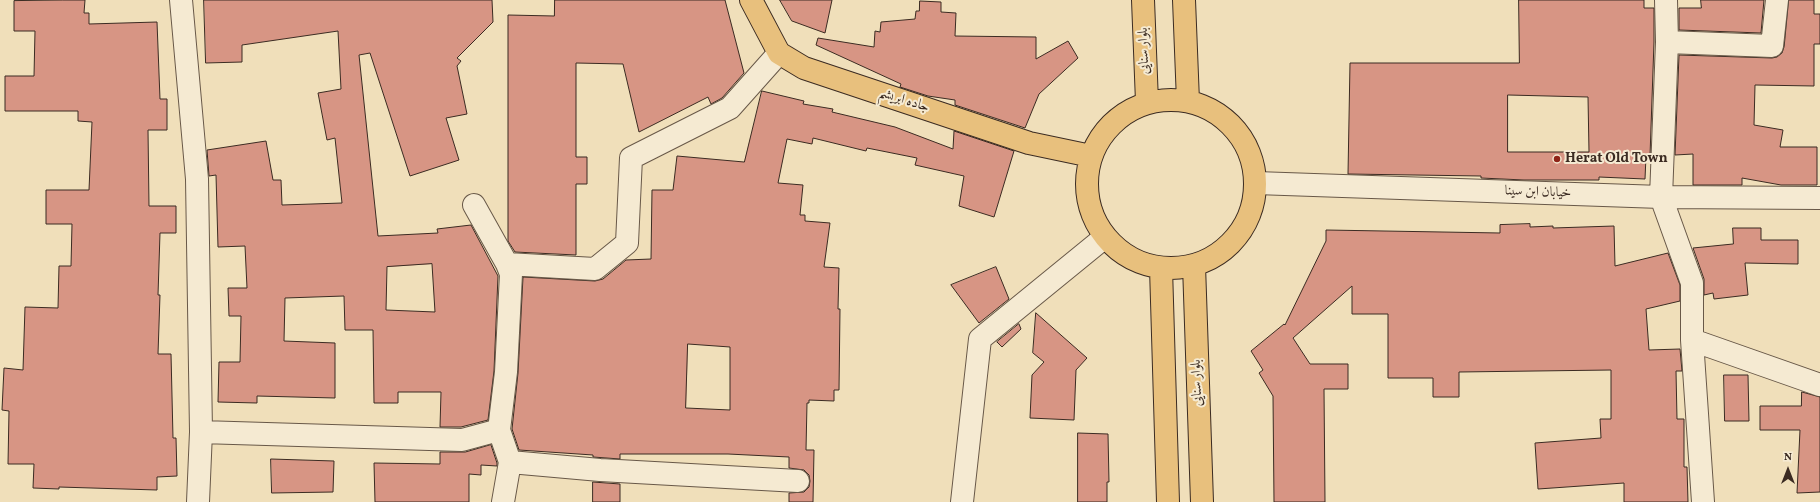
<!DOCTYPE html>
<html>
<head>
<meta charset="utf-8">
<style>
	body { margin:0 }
	#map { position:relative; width:1820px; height:502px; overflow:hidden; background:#f0dfba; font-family:Vollkorn,serif }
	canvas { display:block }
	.north { position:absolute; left:1768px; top:450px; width:40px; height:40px; -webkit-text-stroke:3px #f5ead2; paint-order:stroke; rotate:0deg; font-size:11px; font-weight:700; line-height:16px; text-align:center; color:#3b2b22 }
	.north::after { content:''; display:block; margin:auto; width:14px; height:18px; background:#3b2b22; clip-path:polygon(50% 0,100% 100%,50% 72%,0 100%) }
</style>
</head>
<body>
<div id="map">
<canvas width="1820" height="502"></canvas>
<div class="north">N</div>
</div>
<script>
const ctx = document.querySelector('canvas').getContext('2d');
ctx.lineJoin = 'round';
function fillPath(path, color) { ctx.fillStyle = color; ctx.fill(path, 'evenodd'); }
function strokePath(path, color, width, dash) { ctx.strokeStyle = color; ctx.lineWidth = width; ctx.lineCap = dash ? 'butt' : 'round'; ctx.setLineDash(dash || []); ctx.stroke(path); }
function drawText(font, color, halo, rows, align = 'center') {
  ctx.font = font + ' Vollkorn,Amiri,serif'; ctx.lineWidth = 4; ctx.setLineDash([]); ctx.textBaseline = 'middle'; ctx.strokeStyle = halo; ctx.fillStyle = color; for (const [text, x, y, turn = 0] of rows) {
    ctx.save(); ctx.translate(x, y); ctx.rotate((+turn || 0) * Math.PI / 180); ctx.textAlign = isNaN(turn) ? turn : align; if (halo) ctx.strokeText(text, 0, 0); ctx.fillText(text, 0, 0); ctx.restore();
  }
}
const building = new Path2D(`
	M63 0H85L84 13H89V24L157 22 160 99H167V130H148L149 206H176V233H160L158 295H160L158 354H171L173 438H176L177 476 157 477V490L59 487V489L33 488 34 464H8L9 411 2 410 4 368 23 370 25 307 58 308 59 266H71L72 224H46V190H89L92 122 78 121V111H5V76H34L35 31H14V1Z
	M204 0H492L493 22 457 58 461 61 457 66 467 114 446 118 459 160 410 176 370 53 359 55 378 236 438 233 437 229 471 225 498 276 494 371 488 420 461 427H440L441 392H398V403H374L373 330H345L344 296 285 298 284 341 335 343V398L257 396V403L218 402 219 362H240L241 316H229L228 288H247L245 246 218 247 216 175 209 176 207 150 266 141 273 180H281L282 205 342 203 335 138 327 140 318 93 341 89 338 31 242 45V62L206 63ZM432 264 435 312 386 310 387 267Z
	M555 0H725L744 73 722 98 711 104 708 97 639 132 623 64 576 63V157H587V184H576V255L515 252 508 241V15L554 16Z
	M780 0H832L825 33 792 21Z
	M1519 0H1644V8H1654V42L1650 156H1646L1645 179 1599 177V180H1524L1481 178V176L1348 174 1350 63H1519ZM1508 95 1588 97 1589 152H1508Z
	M1701 0H1764L1761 33 1679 30V8H1701Z
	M1789 0H1814V14H1820V44H1814V86L1755 85 1754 125 1783 130 1780 147H1817V185H1781L1742 178V185H1693V154L1675 155 1679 55 1772 58 1777 57 1782 53 1784 47Z
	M920 1 941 2V12L956 13 955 36 1036 37V59L1068 41 1078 58 1039 94 1025 128 955 105V100L928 96 900 87 901 84 816 45 818 38 874 47 875 31 880 32 881 22 915 19 916 11H919Z
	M762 91 804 101 803 104 833 109 832 112 895 127 953 149 954 131 1014 151 994 217 959 206 964 176 915 165 917 158 867 148 866 151 813 138 812 144 787 139 778 183 803 185 800 215H805V221L830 223 824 267 839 268 838 309H840L839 390H834V401L809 400V403H807L806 450H814L813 502H789V493L804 492 809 487 810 481 809 475 804 470 789 468V457L728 454H620V459L593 457V455L519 450 512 429 518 373 523 277 595 281 603 279 626 260 651 259 652 190H673L677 156 744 162ZM688 344 730 347V410L686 408Z
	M1530 224V227L1553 226V228L1614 226 1615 266 1668 253 1680 285V301L1646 309 1649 350 1680 349 1682 371H1676L1677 419H1684V467H1687L1688 502H1624V483L1538 489 1535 443 1601 438 1600 419H1611V370L1459 372V397H1433V378H1388V314H1352V286L1293 338 1310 364H1348V389H1324L1325 502H1274L1273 396 1259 373 1263 370 1251 351 1284 324 1285 325 1326 241V230L1500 233V225Z
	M1733 228H1761V240H1798V264L1745 263 1748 295 1714 299 1713 293 1704 295V279L1693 248 1733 244Z
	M996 267 1009 299 979 323 951 285Z
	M1036 313 1087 358 1076 370 1074 420 1030 418 1032 375 1044 362 1033 353Z
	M1019 324 1021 329 1002 347 997 342Z
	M1724 375H1748L1749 421H1725Z
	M1802 392 1820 397V492L1797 493 1800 430H1760V406H1801Z
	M1078 433 1108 434 1109 482H1107V502H1078Z
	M491 445 497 463V466L481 465V475L469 474V502H375L374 463 440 464V452H465Z
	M271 459 334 461 333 492 272 493Z
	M593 482 620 484V502H593Z`);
fillPath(building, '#d79584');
strokePath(building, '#3b2b22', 1);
const minor = new Path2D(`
	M181 0 197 179 201 432 462 440 499 430 510 462 503 502
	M1666 0 1667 42 1661 197 1692 283V340L1703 502
	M1667 42 1772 46 1777 0
	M1256 183 1661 197 1820 198
	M474 205 507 264 595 269 627 243 631 158 730 108 779 53
	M1692 340 1820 385
	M499 430 506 372 511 274 507 264
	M510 462 600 470 798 481
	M198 502 201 432
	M962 502 980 339 1105 237`);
const major = new Path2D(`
	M751 0 779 53 804 68 1029 143 1091 156
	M1143 0 1147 102
	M1184 0 1188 101
	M1087 184a84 84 0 1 1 168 0a84 84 0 1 1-168 0Z
	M1194 265 1202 502
	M1161 268 1168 502`);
strokePath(minor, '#685848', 24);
strokePath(major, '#3b2b22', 24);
strokePath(minor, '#f5ead2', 22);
strokePath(major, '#e8c07d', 22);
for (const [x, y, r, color] of [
	[1557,159,4,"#8f2418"]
]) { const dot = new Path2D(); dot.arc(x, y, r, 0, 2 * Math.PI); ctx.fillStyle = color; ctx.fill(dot); strokePath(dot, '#f5ead2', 1.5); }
drawText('14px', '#3b2b22', '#f5ead2', [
	["بلوار سنایی",1145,51,-92],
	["جاده ابریشم",904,101,18],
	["خیابان ابن سینا",1538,193,2],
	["بلوار سنایی",1198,383,-92]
]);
drawText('bold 14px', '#3b2b22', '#f5ead2', [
	["Herat Old Town",1565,159]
], 'left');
</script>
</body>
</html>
